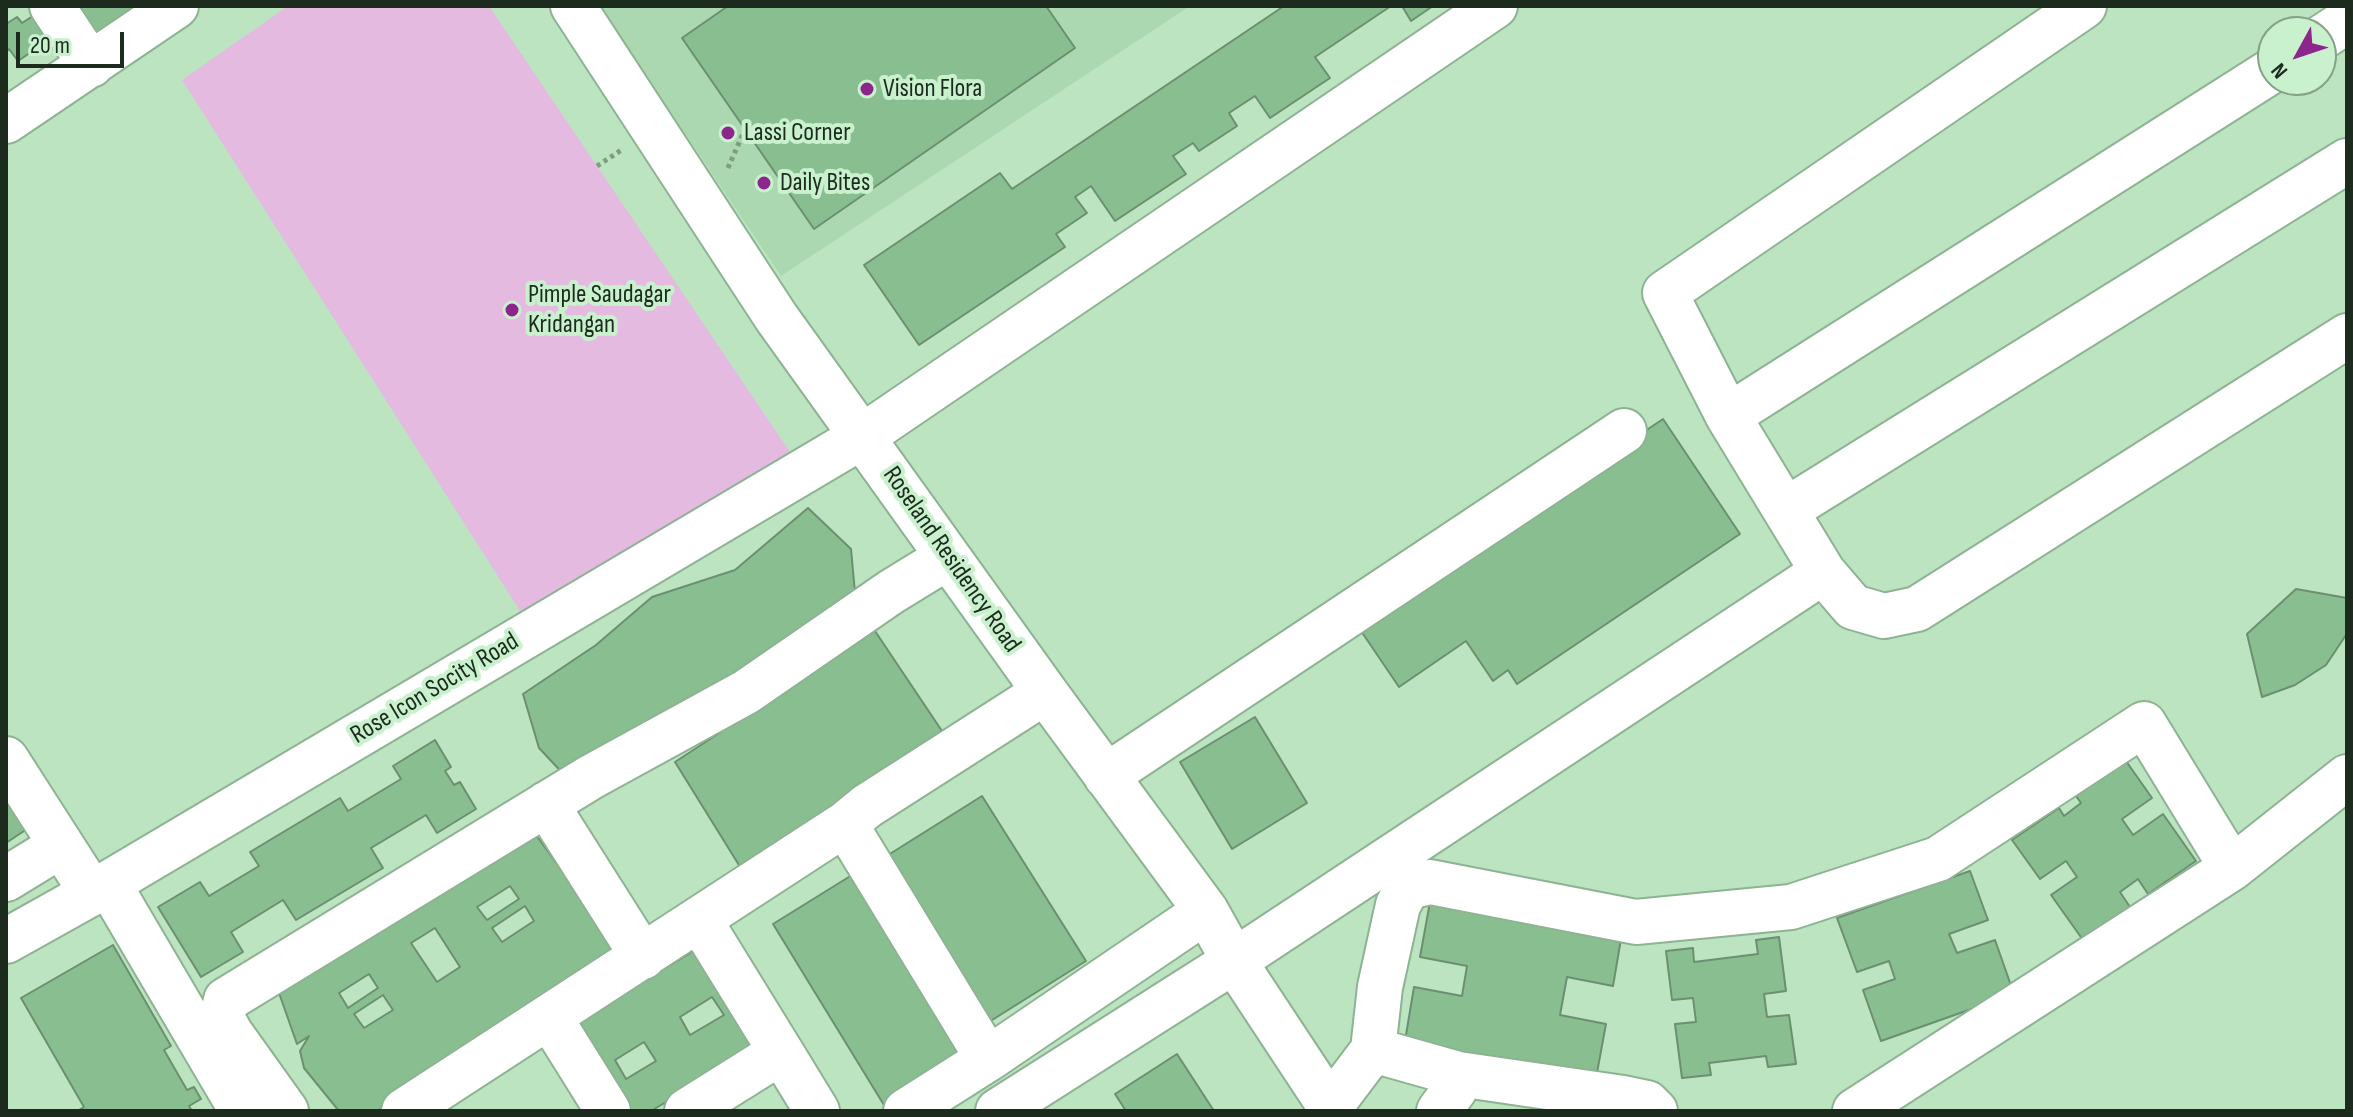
<!DOCTYPE html>
<html>
<head>
<meta charset="utf-8">
<style>
	body { margin:0 }
	#map { position:relative; width:2353px; height:1117px; overflow:hidden; background:#bce4c1; font-family:"Sofia Sans Condensed",sans-serif }
	canvas { display:block }
	.frame { position:absolute; inset:0; border:8px solid #1c2b1e; pointer-events:none }
	.north { position:absolute; left:2257px; top:16px; width:80px; height:80px; box-sizing:border-box; background:#c9f1ce; border:2px solid #84a288; border-radius:50%; rotate:230deg; font-size:22px; font-weight:700; line-height:32px; text-align:center; color:#1c2b1e }
	.north::after { content:''; display:block; margin:auto; width:28px; height:36px; background:#8d268c; clip-path:polygon(50% 0,100% 100%,50% 72%,0 100%) }
	.scale { position:absolute; left:16px; top:32px; width:108px; height:36px; box-sizing:border-box; border:4px solid #1c2b1e; border-top:0; padding-left:10px; font-size:24px; line-height:28px; white-space:nowrap; color:#1c2b1e; -webkit-text-stroke:6px #c9f1ce; paint-order:stroke }
</style>
</head>
<body>
<div id="map">
<canvas width="2353" height="1117"></canvas>
<div class="frame"></div>
<div class="north">N</div>
<div class="scale">20 m</div>
</div>
<script>
const ctx = document.querySelector('canvas').getContext('2d');
ctx.lineJoin = 'round';
function fillPath(path, color) { ctx.fillStyle = color; ctx.fill(path, 'evenodd'); }
function strokePath(path, color, width, dash) { ctx.strokeStyle = color; ctx.lineWidth = width; ctx.lineCap = dash ? 'butt' : 'round'; ctx.setLineDash(dash || []); ctx.stroke(path); }
function drawText(font, color, halo, rows, align = 'center') {
  ctx.font = font + ' "Sofia Sans Condensed",sans-serif'; ctx.lineWidth = 8; ctx.setLineDash([]); ctx.textBaseline = 'middle'; ctx.strokeStyle = halo; ctx.fillStyle = color; for (const [text, x, y, turn = 0] of rows) {
    ctx.save(); ctx.translate(x, y); ctx.rotate((+turn || 0) * Math.PI / 180); ctx.textAlign = isNaN(turn) ? turn : align; if (halo) ctx.strokeText(text, 0, 0); ctx.fillText(text, 0, 0); ctx.restore();
  }
}
fillPath(new Path2D(`
	M599 6H1190L781 276Z`), '#abd8b1');
fillPath(new Path2D(`
	M288 6H489L792 455 527 622 182 80Z`), '#e4bae1');
const building = new Path2D(`
	M75 6H149L98 40Z
	M728 6H1046L1075 48 814 229 682 38Z
	M1284 6H1391L1315 57 1330 78 1270 118 1255 96 1229 113 1237 126 1199 151 1193 143 1173 156 1186 174 1115 221 1091 186 1075 197 1087 213 1056 234 1065 247 919 345 864 265 1000 173 1012 189Z
	M1402 6H1433L1411 21Z
	M36 14 52 38 18 61 9 49 6 52V24L17 17 22 23Z
	M1663 419 1740 534 1517 684 1508 670 1493 681 1466 641 1399 687 1357 625Z
	M808 508 851 549 856 604 569 780 539 748 523 694 596 645 652 597 735 570Z
	M2296 589 2347 598 2346 635 2326 665 2295 685 2262 697 2247 634Z
	M875 631 950 743 747 878 675 762Z
	M1255 717 1307 803 1232 849 1180 762Z
	M435 740 451 767 445 771 454 785 460 782 476 809 437 833 426 815 371 848 383 868 296 920 283 900 231 932 243 952 201 977 158 907 200 882 209 896 259 866 250 852 340 798 348 811 401 779 393 766Z
	M2126 761 2152 798 2122 819 2133 835 2163 814 2196 861 2148 894 2138 879 2120 892 2130 907 2083 940 2051 895 2077 877 2066 861 2040 879 2012 840 2059 808 2064 816 2081 803 2076 796Z
	M6 781 36 823 6 843Z
	M982 796 1086 961 989 1022 885 857Z
	M531 828 626 960 377 1111H339L304 1068 300 1051 309 1036 297 1044 279 993ZM510 886 519 899 487 920 477 907ZM525 906 534 921 502 942 492 928ZM435 928 460 967 437 982 411 943ZM369 974 378 988 348 1008 339 993ZM383 995 393 1010 364 1028 354 1014Z
	M1970 871 1988 920 1949 934 1957 953 1995 940 2014 994 1881 1041 1863 990 1895 979 1889 961 1857 972 1837 918Z
	M852 875 967 1061 887 1110 773 924Z
	M1430 902 1621 939 1613 986 1567 977 1560 1015 1606 1024 1596 1078 1405 1041 1414 987 1462 996 1467 966 1420 957Z
	M1779 937 1786 991 1764 994 1767 1017 1789 1015 1796 1064 1768 1067 1766 1056 1709 1063 1711 1075 1682 1078 1675 1024 1696 1022 1693 998 1672 1000 1666 951 1693 948 1694 962 1758 954 1756 940Z
	M113 945 171 1046 164 1050 187 1090 194 1087 201 1099 189 1106 192 1111H77L84 1107 21 998Z
	M697 949 757 1048 651 1111H620L569 1026ZM712 997 724 1015 690 1035 680 1017ZM644 1042 656 1061 626 1079 615 1060Z
	M1177 1054 1214 1111H1126L1115 1094Z`);
fillPath(building, '#89bf90');
strokePath(building, '#6b8f70', 2);
const minor = new Path2D(`
	M52 6 91 65
	M573 6 776 317 1045 692 1206 911 1234 961 1333 1111
	M2321 38 2347 21
	M6 121 176 6
	M1728 416 2273 70
	M1786 510 2347 161
	M1823 572 1853 607 1884 616 1917 609 2347 336
	M6 759 92 893
	M1106 776 1624 431
	M546 804 643 957
	M845 824 988 1059 1206 911
	M6 879 60 846
	M108 883 242 1111
	M699 919 781 1052
	M6 941 92 893 863 436 1495 6
	M550 1018 608 1111
	M1373 1050 1458 1074
	M1330 1107 1373 1050 1380 987 1398 905 1408 887 1430 882 1636 922 1791 907 1938 859 2144 724 2232 868
	M286 1111 231 1034 222 1018 226 1000 591 777 746 692 891 592 948 557
	M404 1111 845 824 867 806 1045 692
	M687 1111 781 1052 817 1111
	M906 1111 988 1059
	M998 1111 1234 961 1823 572 1728 416 1665 293 2084 6
	M1439 1111 1455 1089 1458 1074 1623 1098 1647 1103 1655 1111
	M1855 1111 2232 868 2347 777`);
strokePath(minor, '#8db392', 48);
strokePath(new Path2D(`
	M597 166 623 149
	M728 168 745 129`), '#7f9d83', 5, [4, 4]);
strokePath(minor, '#fff', 44);
for (const [x, y, r, color] of [
	[867,89,8,"#8d268c"],
	[728,133,8,"#8d268c"],
	[764,183,8,"#8d268c"],
	[512,310,8,"#8d268c"]
]) { const dot = new Path2D(); dot.arc(x, y, r, 0, 2 * Math.PI); ctx.fillStyle = color; ctx.fill(dot); strokePath(dot, '#c9f1ce', 3); }
drawText('26px', '#1c2b1e', '#c9f1ce', [
	["Vision Flora",883,89],
	["Lassi Corner",744,133],
	["Daily Bites",780,183],
	["Pimple Saudagar",528,295],
	["Kridangan",528,325]
], 'left');
drawText('26px', '#1c2b1e', '#c9f1ce', [
	["Roseland Residency Road",951,560,55],
	["Rose Icon Socity Road",435,689,-31]
]);
</script>
</body>
</html>
